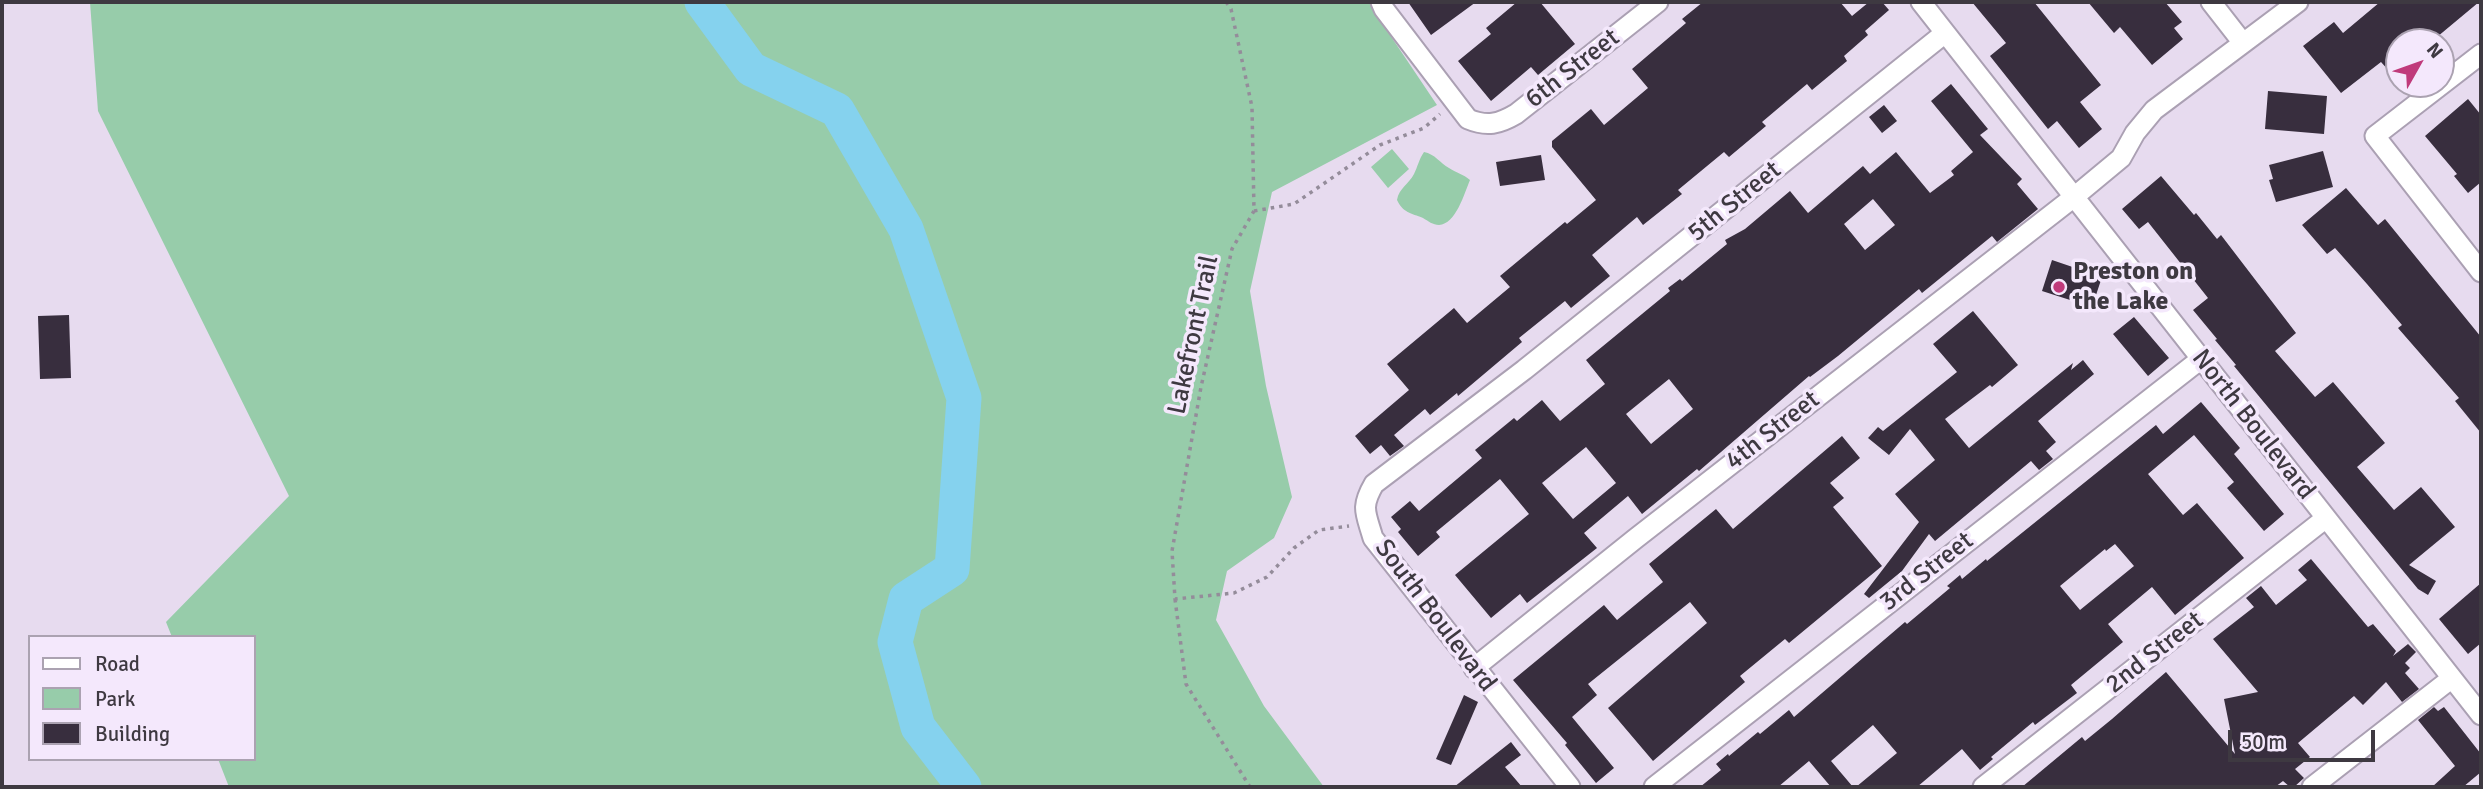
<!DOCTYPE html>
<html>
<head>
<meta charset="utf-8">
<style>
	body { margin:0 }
	#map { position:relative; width:2483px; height:789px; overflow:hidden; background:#e7dbef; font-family:Signika,sans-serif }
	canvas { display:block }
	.frame { position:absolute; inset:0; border:4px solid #3e3941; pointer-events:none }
	.legend { position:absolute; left:28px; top:635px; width:228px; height:126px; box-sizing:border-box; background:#f4e8fc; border:2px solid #aba2b1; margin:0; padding:9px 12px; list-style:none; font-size:21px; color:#3e3941 }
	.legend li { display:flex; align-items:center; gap:14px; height:35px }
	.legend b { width:35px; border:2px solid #aba2b1 }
	.north { position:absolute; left:2385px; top:28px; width:70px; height:70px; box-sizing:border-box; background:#f4e8fc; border:2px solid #aba2b1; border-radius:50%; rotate:50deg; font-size:19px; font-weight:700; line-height:28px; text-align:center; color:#3e3941 }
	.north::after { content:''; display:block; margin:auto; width:24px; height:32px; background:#c03a7b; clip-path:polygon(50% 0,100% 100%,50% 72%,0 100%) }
	.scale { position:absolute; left:2228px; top:730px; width:147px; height:32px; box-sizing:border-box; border:4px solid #3e3941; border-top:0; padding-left:9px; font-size:21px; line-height:24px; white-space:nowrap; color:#3e3941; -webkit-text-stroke:5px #f4e8fc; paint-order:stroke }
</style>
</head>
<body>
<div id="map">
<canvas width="2483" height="789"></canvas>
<div class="frame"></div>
<ul class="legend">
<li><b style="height:9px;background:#fff"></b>Road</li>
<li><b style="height:19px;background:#97ccaa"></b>Park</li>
<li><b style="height:19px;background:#382e3e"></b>Building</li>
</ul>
<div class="north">N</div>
<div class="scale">50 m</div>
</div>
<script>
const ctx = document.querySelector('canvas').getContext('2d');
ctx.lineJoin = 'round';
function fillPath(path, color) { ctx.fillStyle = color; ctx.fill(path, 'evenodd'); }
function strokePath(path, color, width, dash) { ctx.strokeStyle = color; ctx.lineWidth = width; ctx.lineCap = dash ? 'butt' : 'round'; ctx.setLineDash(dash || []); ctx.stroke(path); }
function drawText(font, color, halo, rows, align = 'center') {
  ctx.font = font + ' Signika,sans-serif'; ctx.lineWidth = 7; ctx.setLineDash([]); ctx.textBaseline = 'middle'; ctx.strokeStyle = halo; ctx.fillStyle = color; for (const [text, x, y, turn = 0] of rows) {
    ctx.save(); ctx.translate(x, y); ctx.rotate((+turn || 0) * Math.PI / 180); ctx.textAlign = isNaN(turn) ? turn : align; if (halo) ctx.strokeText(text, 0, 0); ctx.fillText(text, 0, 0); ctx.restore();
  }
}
fillPath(new Path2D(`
	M90 2H1376L1392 38 1437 105 1272 192 1250 291 1266 386 1292 497 1274 538 1227 571 1216 620 1264 706 1324 787H229L218 759H254V637H172L166 622 289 496 98 111Z
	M1392 149 1409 169 1388 188 1371 167Z
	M1424 152C1435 154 1440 163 1449 168 1457 173 1463 174 1470 180 1464 194 1456 224 1439 225 1433 225 1428 221 1423 218 1411 213 1403 213 1397 200 1399 188 1409 184 1414 174 1418 166 1419 159 1424 152Z`), '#97ccaa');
strokePath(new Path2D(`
	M702 2 751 69 837 110 906 229 964 398 952 569 906 599 895 642 918 727 964 787`), '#85d2ee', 35);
fillPath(new Path2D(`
	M1408 2H1476L1431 35Z
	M1517 2H1540L1575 44 1538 75 1531 67 1491 101 1458 61 1491 34 1486 28Z
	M1703 2H1840L1852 16 1869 2H1882L1889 10 1865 31 1868 35 1844 56 1847 61 1812 90 1807 84 1762 122 1766 126 1729 157 1724 152 1678 190 1682 194 1643 225 1637 217 1592 255 1610 276 1571 308 1565 301 1519 338 1522 342 1458 396 1457 393 1430 415 1425 409 1394 435 1404 446 1390 456 1381 445 1370 454 1355 436 1409 390 1387 364 1454 308 1467 323 1510 287 1500 276 1565 222 1567 224 1596 200 1552 147V141L1591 109 1604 125 1648 88 1632 69 1686 23 1682 19Z
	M1972 2H2034L2101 85 2080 102 2102 129 2079 148 2057 121 2048 129 1990 56 2006 43Z
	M2088 2H2165L2182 22 2174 28 2183 39 2152 65 2120 27 2114 33Z
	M2380 2H2479L2431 42H2399V64L2390 72 2381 62 2341 93 2303 46 2334 22 2343 33Z
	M1951 84 1988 129 1980 135 2022 179 2017 184 2038 209 1997 242 1992 236 1922 293 1919 289 1838 356 1810 377 1809 376 1699 471 1697 469 1642 514 1628 496 1584 533 1597 548 1527 603 1520 594 1491 618 1455 575 1529 514 1500 479 1436 532 1440 537 1418 556 1398 532 1401 529 1391 517 1410 501 1419 511 1482 458 1475 450 1514 418 1517 421 1542 400 1560 421 1605 384 1586 360 1670 291 1668 288 1680 279 1682 281 1727 244 1725 240 1745 229 1790 191 1808 213 1863 166 1870 174 1896 152 1930 193 1954 175 1951 171 1973 152 1931 101ZM1873 199 1895 225 1865 250 1844 224ZM1669 379 1693 409 1651 444 1626 414ZM1586 447 1616 483 1573 519 1542 483Z
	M2268 91 2327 96 2324 134 2265 129Z
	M2468 99 2481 115V182L2468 193 2454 176 2457 174 2425 136Z
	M1884 105 1897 121 1882 133 1869 117Z
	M2323 151 2333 187 2276 202 2269 180 2273 179 2269 165Z
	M1541 155 1545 180 1500 186 1496 162Z
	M2161 176 2194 215 2196 213 2217 239 2221 235 2296 333 2275 351 2315 397 2333 382 2385 443 2357 467 2394 510 2421 487 2455 527 2409 565 2436 581 2428 595 2418 589 2234 366 2236 365 2215 340 2217 339 2193 310 2208 298 2148 222 2139 229 2122 209Z
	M2346 188 2378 225 2385 219 2481 337V433L2455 401 2459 398 2398 328 2402 325 2367 284 2335 248 2327 254 2302 225Z
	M2052 260 2102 277 2092 307 2042 291Z
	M1973 311 2018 365 1992 387 1990 385 1945 419 1969 448 2073 363 2071 370 2083 360 2094 374 2038 421 2056 442 2046 451 2053 459 2039 470 2031 461 1935 541 1929 534 1902 571 1869 598 1864 594 1919 522 1895 494 1935 460 1910 429 1889 455 1868 438 1878 427 1883 431 1957 372 1933 344Z
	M69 315 71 378 40 379 38 316Z
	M2134 317 2169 358 2148 376 2113 334Z
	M2201 402 2240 448 2234 454 2284 514 2264 531 2227 488 2234 482 2194 435 2148 474 2183 515 2197 503 2244 558 2175 615 2152 587 2108 624 2123 642 2071 685 2077 693 2035 725 2033 722 1991 757 1993 759 1980 770 1962 749 1917 787H1856L1897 753 1873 725 1831 761 1853 787H1831L1809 761 1778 787H1700L1721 770 1716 764 1728 754 1729 756 1758 732 1760 734 1789 710 1794 717 1905 622 1907 624 1950 588 1947 586 1960 575 1962 579 1986 559 1987 561 2156 425 2163 434ZM2115 544 2134 566 2080 610 2060 586 2105 549 2106 551Z
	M1842 436 1860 458 1830 483 1844 498 1833 507 1882 566 1789 643 1785 639 1740 676 1745 682 1653 761 1608 708 1707 623 1690 602 1588 684 1597 695 1572 717 1614 768 1596 783 1565 745 1567 743 1513 680 1604 605 1617 620 1663 582 1649 564 1716 509 1733 529Z
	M2311 559 2368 627 2373 624 2396 651 2393 656 2408 644 2416 652 2405 663 2410 668 2405 673 2419 689 2402 702 2386 682 2363 705 2354 696 2298 743 2310 757 2295 769 2304 778 2294 787H2290L2283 781 2275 787H2022L2082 737 2085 741 2112 719 2166 672 2235 754 2224 699 2258 692 2213 639 2254 607 2246 598 2261 586 2276 605 2307 580 2298 570Z
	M2481 583V643L2468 654 2439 619Z
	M1464 695 1478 702 1451 765 1436 759Z
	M2434 707 2438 711 2444 707 2481 754V772L2463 787H2432L2455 766 2418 720Z
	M1511 742 1521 755 1505 767 1522 787H1454Z`), '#382e3e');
const minor = new Path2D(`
	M1381 2 1384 9 1468 119C1487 127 1499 124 1516 114L1658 2
	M1921 2 2481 715
	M2211 2 2243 43
	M2481 54 2375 136 2481 272
	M1474 668 1635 539 2074 197 2121 158 2135 133 2154 110 2298 2
	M1570 787 1373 538C1366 513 1360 508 1374 484L1524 370 1945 33
	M1654 787 2201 359
	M1983 787 2326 518
	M2312 787 2452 678`);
strokePath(minor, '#aba0b3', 23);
strokePath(new Path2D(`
	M1226 2 1231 9 1252 107 1254 211 1232 249 1201 387 1172 551 1175 599 1234 593 1267 577 1294 548 1319 530 1349 526
	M1254 211 1294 204 1380 145 1424 128 1440 114
	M1175 599 1186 684 1250 787`), '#948c9a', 3.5, [3.5, 5]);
strokePath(minor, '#fff', 19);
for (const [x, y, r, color] of [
	[2059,287,7,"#c03a7b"]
]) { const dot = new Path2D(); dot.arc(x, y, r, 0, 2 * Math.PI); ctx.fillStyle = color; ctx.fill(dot); strokePath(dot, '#f4e8fc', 2.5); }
drawText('26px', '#3e3941', '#f4e8fc', [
	["6th Street",1573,69,-38],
	["5th Street",1735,202,-39],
	["Lakefront Trail",1194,335,-78],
	["North Boulevard",2253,425,52],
	["4th Street",1773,431,-38],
	["3rd Street",1927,572,-38],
	["South Boulevard",1435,616,53],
	["2nd Street",2155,653,-38]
]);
drawText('bold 26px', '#3e3941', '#f4e8fc', [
	["Preston on",2073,272],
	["the Lake",2073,302]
], 'left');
</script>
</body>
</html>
